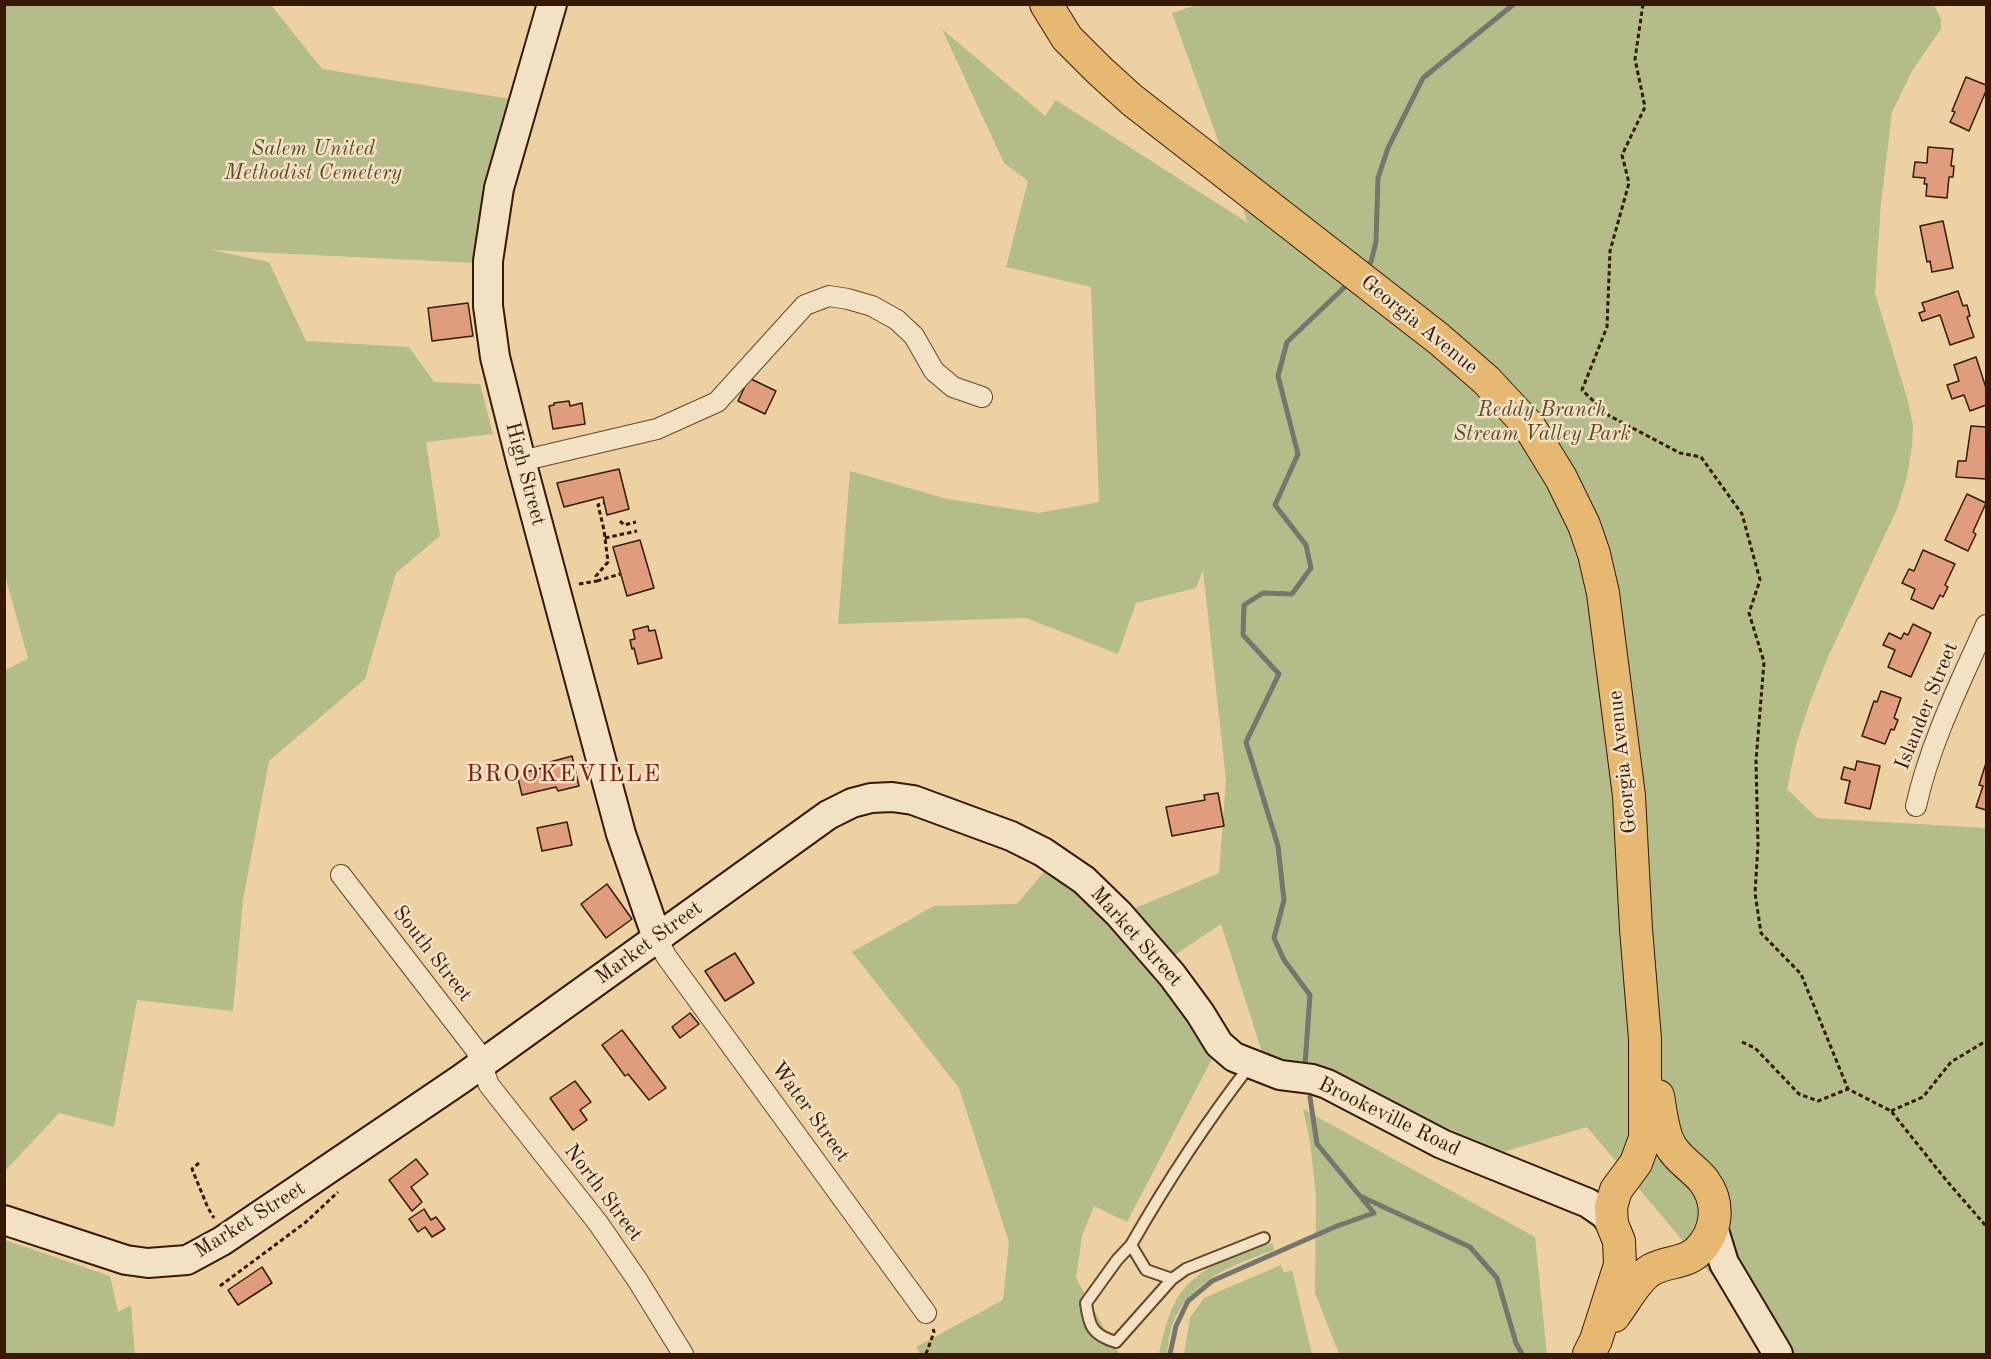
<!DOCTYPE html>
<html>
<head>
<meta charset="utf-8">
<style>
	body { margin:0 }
	#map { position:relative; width:1991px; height:1359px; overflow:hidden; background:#edd1a3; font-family:"Old Standard TT",serif }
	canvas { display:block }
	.frame { position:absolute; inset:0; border:6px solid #361904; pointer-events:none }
</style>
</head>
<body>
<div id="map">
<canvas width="1991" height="1359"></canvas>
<div class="frame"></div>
</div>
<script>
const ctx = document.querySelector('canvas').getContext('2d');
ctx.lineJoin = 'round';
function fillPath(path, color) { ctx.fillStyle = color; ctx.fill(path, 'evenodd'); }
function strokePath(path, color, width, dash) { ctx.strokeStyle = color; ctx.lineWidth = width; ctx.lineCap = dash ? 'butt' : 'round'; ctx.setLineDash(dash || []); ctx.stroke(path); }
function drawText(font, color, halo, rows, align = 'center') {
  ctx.font = font + ' "Old Standard TT",serif'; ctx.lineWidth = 5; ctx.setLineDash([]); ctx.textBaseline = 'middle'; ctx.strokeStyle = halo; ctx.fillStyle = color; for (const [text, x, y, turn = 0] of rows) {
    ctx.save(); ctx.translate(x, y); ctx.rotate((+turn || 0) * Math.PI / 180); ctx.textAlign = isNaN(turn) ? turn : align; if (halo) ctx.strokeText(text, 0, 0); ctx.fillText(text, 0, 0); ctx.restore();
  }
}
fillPath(new Path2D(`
	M5 5H271L322 69 511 99 476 263 211 250 269 262 306 341 409 347 434 382 480 384 493 434 426 442 440 536 396 573 365 679 269 761 243 900 233 1011 137 1000 114 1127 59 1113 5 1171 4 671 28 658 4 572Z
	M1197 5H1934L1941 19V29L1912 71 1892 112 1881 203 1875 293 1908 401 1913 426 1912 446 1907 477 1897 509 1828 657 1810 702 1796 745 1787 789 1817 818 1986 828V1354H1778L1587 1127 1470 1162 1269 1074 1221 924 1172 957 1131 910 1219 873 1226 780 1203 570 1196 588 1136 603 1118 654 1026 618 838 624 850 471 947 499 1039 513 1099 502 1091 287 1006 267 1028 181 1004 163 942 29 1045 116 1056 100 1248 223 1172 13Z
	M1048 867 1075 886 1165 982 1213 1057 1127 1222 1094 1206 1082 1236 1076 1278 1119 1354H920L916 1347 1003 1300 1009 1242 959 1088 852 952 934 906 1017 904Z
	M1303 1109 1535 1237 1547 1354H1339L1315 1293 1316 1196 1310 1142Z
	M5 1240 110 1276 118 1312 131 1305 135 1354H5Z
	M1273 1243 1274 1250C1233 1265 1187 1281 1172 1326 1169 1335 1168 1345 1167 1354H1159C1163 1335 1170 1305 1183 1290 1206 1263 1241 1252 1273 1243Z
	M1281 1265 1284 1273 1292 1270 1312 1354H1184L1190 1318 1204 1298Z`), '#b4bc89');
strokePath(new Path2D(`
	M1365 267 1371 262 1376 242 1378 178 1388 148 1423 78 1514 4
	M1305 1065 1310 995 1284 960 1274 938 1284 900 1278 846 1246 742 1279 674 1243 635 1244 605 1263 593 1292 594 1311 568 1306 545 1275 505 1298 454 1278 376 1287 342 1350 282
	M1362 1197 1470 1247 1497 1278 1516 1343 1522 1354
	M1170 1354 1176 1326 1188 1301 1212 1281 1337 1226 1374 1213 1317 1144 1310 1097`), '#76766d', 5);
const building = new Path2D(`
	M1966 77 1986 85V91L1969 131 1950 122 1955 112 1952 111Z
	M1928 147 1953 149 1951 166H1954L1953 177H1949L1947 198 1926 196 1927 184H1924L1925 178 1913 177 1915 162 1927 163Z
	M1943 221 1953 268 1932 272 1930 261 1927 262 1920 226Z
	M1958 291 1963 306 1967 305 1970 316 1967 317 1974 337 1950 345 1940 315 1922 321 1919 313 1925 311 1922 303Z
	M468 303 473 336 432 341 428 308Z
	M1976 357 1986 388V405L1970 411 1964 395 1952 399 1947 385 1959 381 1954 365Z
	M749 378 776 391 765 414 738 401Z
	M569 401 570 406 582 403 585 424 553 429 549 406 554 405V403Z
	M1971 426 1986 427V479L1956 477 1958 461H1966Z
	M619 469 629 509 607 515 603 497 564 507 557 483Z
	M1967 494 1986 503 1973 532 1976 534 1968 551 1945 540Z
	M640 540 654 588 627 596 613 547Z
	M1923 550 1955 564 1945 585 1948 587 1943 597 1940 595 1933 609 1911 599 1915 589 1902 583 1909 569 1914 571Z
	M1913 624 1931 633 1911 677 1888 667 1895 650 1883 645 1889 633 1901 639 1904 633 1908 635Z
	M648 626 649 631 655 630 662 658 638 664 634 648 632 649 630 640 635 639 633 630Z
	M1881 691 1901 698 1894 718 1898 720 1894 730 1891 729 1885 744 1862 736 1874 701 1877 702Z
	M572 756 579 786 558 791 556 787 522 795 517 774 551 766 550 762Z
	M1857 761 1880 766 1870 809 1845 803 1850 781 1841 779 1844 767 1855 770Z
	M1986 763V810L1976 807 1983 786 1979 785Z
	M1218 793 1224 826 1172 836 1166 807 1205 800 1204 795Z
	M567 822 572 845 542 851 537 828Z
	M607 884 632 919 606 938 581 904Z
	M735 953 754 983 725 1001 705 971Z
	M690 1013 699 1024 680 1038 672 1027Z
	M622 1030 666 1088 649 1100 628 1074 625 1076 602 1045Z
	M575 1081 591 1102 580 1110 587 1120 573 1130 550 1098Z
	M416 1159 428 1174 411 1187 422 1202 412 1211 389 1180Z
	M424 1209 431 1220 436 1217 445 1229 432 1237 425 1227 418 1232 409 1219Z
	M262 1267 272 1283 238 1305 228 1290Z`);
fillPath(building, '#df9d7e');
strokePath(building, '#361904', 1.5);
const lane = new Path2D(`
	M1251 1064C1207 1121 1167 1182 1131 1245L1146 1270 1172 1279 1186 1269 1264 1238
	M1131 1245 1117 1260 1086 1303C1089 1326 1092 1335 1116 1342L1172 1279`);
const street = new Path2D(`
	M521 461 657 429 717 402 805 305 829 296 848 299 872 306 897 320 914 336 934 371 953 387 982 397
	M1916 806C1930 743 1960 683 1986 625
	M341 875 476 1050 489 1085 598 1223 638 1281 683 1354
	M657 938 666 956 926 1313`);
const secondary = new Path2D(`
	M552 4 499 188 488 261V306L495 357 521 461 621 834 657 938
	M4 1220 126 1260 148 1263 187 1260 222 1241 461 1079 828 815 852 803 871 798 892 797 913 800 1011 836 1043 852 1084 880 1119 914 1172 975 1200 1013 1219 1044 1234 1057 1280 1075 1312 1079 1327 1084 1442 1144 1588 1203 1604 1214 1612 1224
	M1713 1227 1724 1263 1778 1354`);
const primary = new Path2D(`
	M1046 4 1067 38 1099 70 1132 100 1439 339 1486 380 1529 426 1561 478 1584 525 1594 554 1603 593 1629 796 1636 929 1645 1039V1138L1636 1163 1616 1190 1611 1207 1612 1224 1619 1241 1620 1265 1596 1340 1589 1354
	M1614 1316C1624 1303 1637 1278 1651 1270 1666 1261 1684 1264 1697 1252 1717 1233 1721 1204 1704 1181 1694 1168 1678 1160 1670 1145 1662 1131 1661 1111 1658 1096`);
strokePath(lane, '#64472c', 14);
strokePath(street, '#64472c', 22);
strokePath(secondary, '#361904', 32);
strokePath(primary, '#361904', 34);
strokePath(new Path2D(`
	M1643 4 1635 59 1645 107 1622 155 1629 183 1610 251 1607 327 1582 390 1608 415 1680 453 1701 457 1742 514 1760 580 1749 613 1764 662 1756 761 1758 845 1755 893 1761 933 1801 974 1848 1089 1891 1111 1946 1180 1986 1226
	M620 521 624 525 636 522
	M605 538 637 531
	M597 581 620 574
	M579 584 597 581 596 576 608 562 604 530 598 505 604 503
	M1742 1042 1755 1048 1799 1094 1818 1101 1848 1089
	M1891 1111 1923 1097 1951 1062 1986 1041
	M199 1163 192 1169 208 1208 214 1218
	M220 1286 306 1222 338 1192
	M926 1354 934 1332 933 1329`), '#361904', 3, [4.5, 3]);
strokePath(lane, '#f3e1c3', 10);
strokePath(street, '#f3e1c3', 20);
strokePath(secondary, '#f3e1c3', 28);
strokePath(primary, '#e6b872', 32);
drawText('italic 21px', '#5c4a2c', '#f3e1c3', [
	["Salem United",313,149],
	["Methodist Cemetery",313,173],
	["Reddy Branch",1542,410],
	["Stream Valley Park",1542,434]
]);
drawText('21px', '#361904', '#f3e1c3', [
	["Georgia Avenue",1419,325,39],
	["High Street",525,474,75],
	["Islander Street",1927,706,-68],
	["Georgia Avenue",1623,762,-96],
	["Market Street",1136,937,48],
	["Market Street",649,943,-36],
	["South Street",432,954,52],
	["Water Street",810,1112,54],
	["Brookeville Road",1389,1117,26],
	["North Street",603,1193,53],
	["Market Street",250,1220,-32]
]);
ctx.letterSpacing = '1.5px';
drawText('24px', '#7a1f14', '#f3e1c3', [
	["BROOKEVILLE",564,775]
]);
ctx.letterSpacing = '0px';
</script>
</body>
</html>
